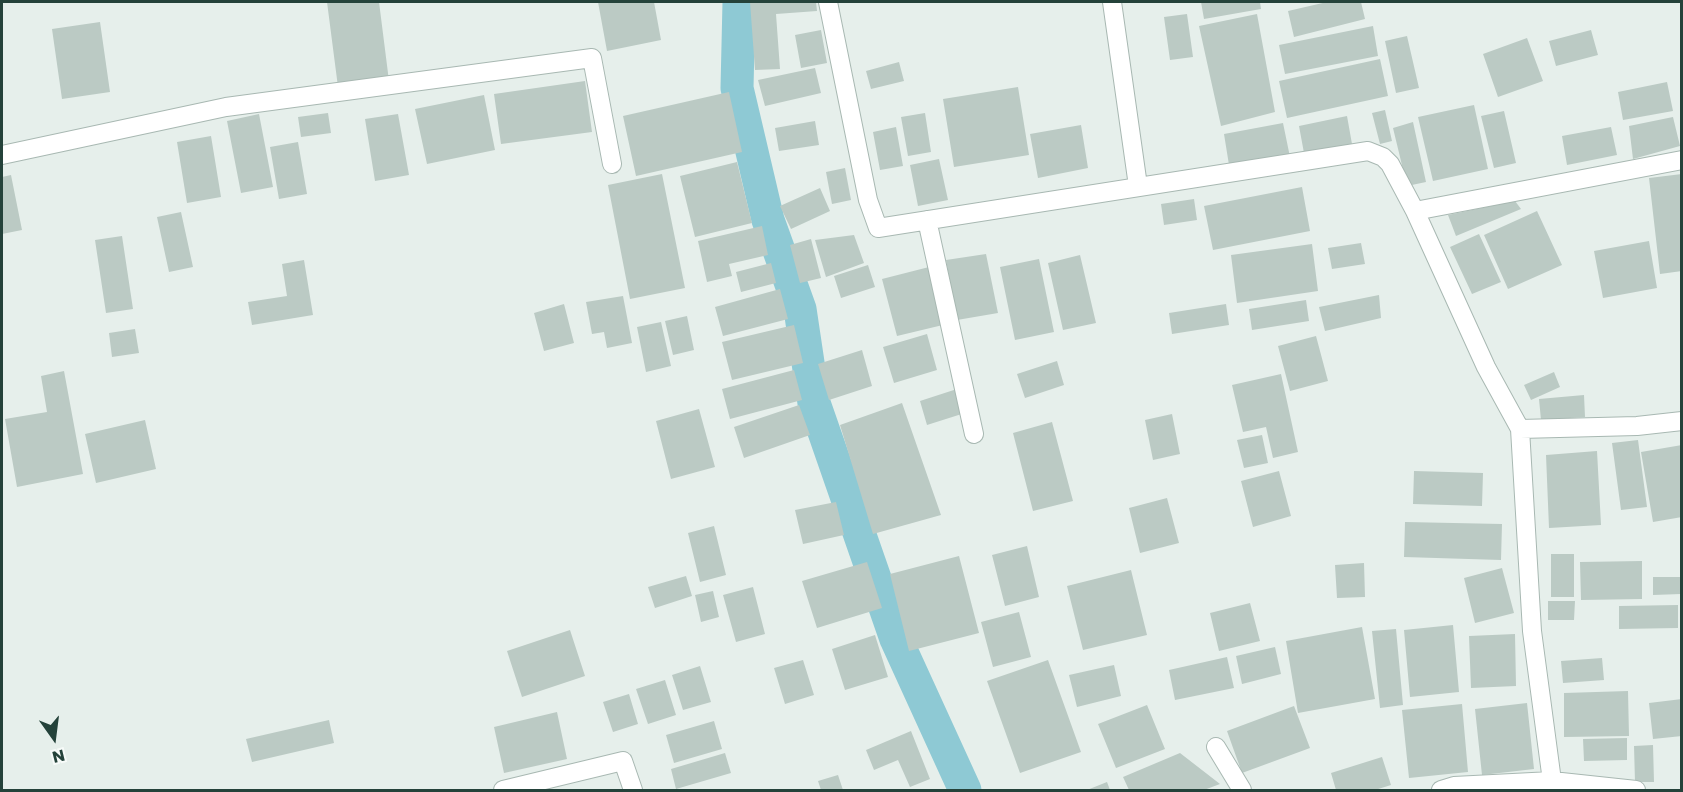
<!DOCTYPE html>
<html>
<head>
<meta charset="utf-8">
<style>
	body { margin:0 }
	#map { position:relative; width:1683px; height:792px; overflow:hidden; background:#e6efeb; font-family:Poppins,sans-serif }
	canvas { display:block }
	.frame { position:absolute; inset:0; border:3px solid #24423a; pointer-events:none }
	.north { position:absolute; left:24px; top:708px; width:60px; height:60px; -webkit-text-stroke:4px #f7fbf9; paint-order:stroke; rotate:166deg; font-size:16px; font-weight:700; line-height:24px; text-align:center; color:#24423a }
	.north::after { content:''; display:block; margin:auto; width:21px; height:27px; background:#24423a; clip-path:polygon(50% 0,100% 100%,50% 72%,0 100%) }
</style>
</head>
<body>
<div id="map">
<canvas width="1683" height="792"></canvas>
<div class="frame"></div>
<div class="north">N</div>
</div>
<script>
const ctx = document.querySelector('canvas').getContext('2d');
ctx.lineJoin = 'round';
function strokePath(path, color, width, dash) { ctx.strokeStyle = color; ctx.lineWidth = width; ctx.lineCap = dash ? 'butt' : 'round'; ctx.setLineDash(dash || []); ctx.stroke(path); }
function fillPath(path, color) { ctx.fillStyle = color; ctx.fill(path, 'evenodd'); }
strokePath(new Path2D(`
	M739 2 737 88 768 220 800 309 814 403 896 639 965 790`), '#8ec9d4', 33);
fillPath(new Path2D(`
	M327 2H379L389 81 338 87Z
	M598 2H654L661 40 607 51Z
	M750 2H816L817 11 776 14 780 69 755 70Z
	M1201 2H1260L1261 9 1204 19Z
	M1327 2H1361L1365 19 1294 37 1288 11Z
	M1187 14 1193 57 1170 60 1164 17Z
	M1257 14 1275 112 1221 126 1199 26Z
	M100 22 110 92 62 99 52 29Z
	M1373 26 1378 56 1285 74 1279 45Z
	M821 30 827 63 801 68 795 35Z
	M1591 30 1598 55 1556 66 1549 41Z
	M1407 36 1419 88 1396 93 1385 41Z
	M1527 38 1543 81 1498 97 1483 54Z
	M1380 59 1388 96 1287 118 1279 81Z
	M899 62 904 81 871 89 866 71Z
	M815 68 821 93 765 106 758 80Z
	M585 81 592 132 501 144 494 94Z
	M1667 82 1673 111 1623 120 1618 92Z
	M1018 87 1029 155 954 167 943 99Z
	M729 92 742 152 636 176 623 116Z
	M484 95 495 150 427 164 415 109Z
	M1474 105 1488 169 1433 181 1418 117Z
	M1385 110 1392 141 1380 144 1372 113Z
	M1504 111 1516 163 1494 168 1481 116Z
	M328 113 331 133 301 137 298 117Z
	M925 113 931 152 908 156 901 117Z
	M259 114 273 187 241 193 227 121Z
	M398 114 409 175 375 181 365 119Z
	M1347 116 1352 144 1304 153 1299 126Z
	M1673 117 1680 146 1633 159 1629 126Z
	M815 121 819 145 779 151 775 128Z
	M1413 122 1426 182 1407 186 1393 128Z
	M1283 123 1290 157 1229 165 1224 134Z
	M1081 125 1088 168 1038 178 1030 134Z
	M896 127 903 166 880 170 873 132Z
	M1611 127 1617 155 1567 165 1562 136Z
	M211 136 221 197 187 203 177 142Z
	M298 142 307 194 279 199 270 147Z
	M939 159 948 200 918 206 910 165Z
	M737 162 752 223 695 237 680 176Z
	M845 168 851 200 832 204 826 172Z
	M662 174 685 288 630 299 608 185Z
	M1682 174V271L1660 274 1649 178Z
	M11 175 22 230 2 234V177Z
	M1302 187 1310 231 1213 250 1204 206Z
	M820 188 830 211 791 229 780 206Z
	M1194 199 1197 220 1164 225 1161 204Z
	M1515 201 1521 209 1456 236 1448 215Z
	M1537 211 1562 265 1508 289 1484 235Z
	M181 212 193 267 169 272 157 217Z
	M762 226 768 255 729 264 732 276 707 282 698 241Z
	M1479 234 1501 282 1472 294 1450 247Z
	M854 235 864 263 826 277 815 240Z
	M122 236 133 309 106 313 95 240Z
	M811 239 821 278 800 283 790 245Z
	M1649 241 1657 288 1603 298 1594 251Z
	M1361 243 1365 264 1332 269 1328 248Z
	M1312 244 1318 291 1237 303 1231 255Z
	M986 254 998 313 957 320 946 260Z
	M1080 255 1096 323 1063 330 1048 263Z
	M1039 259 1054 332 1015 340 1000 267Z
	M304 260 313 315 252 325 248 302 287 296 282 264Z
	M771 263 776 283 741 292 736 272Z
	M868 265 875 287 841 298 834 276Z
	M933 266 947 324 897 336 882 279Z
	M780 289 788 319 723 336 715 307Z
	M1379 295 1381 318 1325 331 1319 307Z
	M623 296 632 343 607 348 604 332 592 334 586 302Z
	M1306 300 1309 321 1252 330 1249 309Z
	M564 304 574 343 544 351 534 313Z
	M1226 304 1229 325 1172 334 1169 313Z
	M687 316 694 350 673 355 665 321Z
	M661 322 671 366 646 372 637 327Z
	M794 325 803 363 732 380 722 342Z
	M135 329 139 353 112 357 109 333Z
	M927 334 937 370 894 383 883 347Z
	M1316 336 1328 381 1290 391 1278 346Z
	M862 350 872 386 829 400 818 364Z
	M1057 361 1064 385 1025 398 1017 374Z
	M794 370 802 400 730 419 722 389Z
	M64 371 83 474 17 487 5 419 47 412 41 376Z
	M1554 372 1560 387 1531 400 1524 385Z
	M1281 374 1298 452 1273 458 1266 427 1243 432 1232 385Z
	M960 388 968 412 927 425 920 401Z
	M1584 395 1585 417 1541 420 1539 399Z
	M902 403 941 515 873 534 840 425Z
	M799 405 810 435 744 458 734 427Z
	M699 409 715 467 671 479 656 421Z
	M1172 414 1180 454 1153 460 1145 420Z
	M145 420 156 469 96 483 85 434Z
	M1052 422 1073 501 1033 511 1013 433Z
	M1262 435 1268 463 1244 468 1237 440Z
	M1638 440 1647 507 1621 510 1612 443Z
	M1682 445V517L1653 522 1641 452Z
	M1597 451 1601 525 1549 528 1546 455Z
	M1279 471 1291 516 1253 527 1241 481Z
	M1414 471 1483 473 1482 506 1413 504Z
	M1167 498 1179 543 1140 553 1129 508Z
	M836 502 844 535 803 544 795 510Z
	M1405 522 1502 524 1501 560 1404 557Z
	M714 526 726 575 700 582 688 533Z
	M1027 546 1039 597 1005 606 992 555Z
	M1551 554H1574V597H1551Z
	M959 556 979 633 909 651 890 574Z
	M1642 561V599L1581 600 1580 562Z
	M867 562 882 608 817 628 802 581Z
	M1364 563 1365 597 1337 598 1335 565Z
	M1502 568 1514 613 1475 623 1464 578Z
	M1131 570 1147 635 1083 650 1067 586Z
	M686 576 692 596 655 608 648 587Z
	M1653 577H1681V594L1653 595Z
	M753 587 765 634 736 642 723 595Z
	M713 591 719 617 701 622 695 595Z
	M1548 601H1575L1574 620H1548Z
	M1250 603 1260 641 1219 651 1210 613Z
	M1678 605V628L1619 629V606Z
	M1019 612 1031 657 993 667 981 622Z
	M1453 625 1459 692 1410 697 1404 630Z
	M1362 627 1375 699 1298 713 1286 641Z
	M1396 629 1403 705 1380 708 1372 631Z
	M570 630 585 676 522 697 507 651Z
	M1515 634 1516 686 1471 688 1469 636Z
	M875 635 888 677 845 690 832 649Z
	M1275 647 1281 674 1242 684 1236 656Z
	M1227 657 1234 688 1175 700 1169 670Z
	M1602 658 1604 680 1563 683 1561 661Z
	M803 660 814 695 785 704 774 668Z
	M1048 660 1081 752 1020 773 987 681Z
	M1114 665 1121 696 1077 707 1069 675Z
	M700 666 711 702 683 710 672 675Z
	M665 680 676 715 648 724 636 689Z
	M1628 691 1629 736 1564 737V693Z
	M629 694 638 724 613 732 603 702Z
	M1682 699V736L1653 739 1649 703Z
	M1527 703 1534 769 1482 775 1475 709Z
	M1462 704 1468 772 1409 778 1402 710Z
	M1147 705 1165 749 1116 768 1098 724Z
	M1294 706 1310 748 1242 773 1227 731Z
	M557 712 567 759 504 773 494 727Z
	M329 720 334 743 252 762 246 739Z
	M714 721 722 749 674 763 666 735Z
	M911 731 930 779 910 787 898 760 874 770 866 750Z
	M1627 738V760L1584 761 1583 739Z
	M1653 745 1654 782H1635L1634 746Z
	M725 753 731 773 676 789 671 769Z
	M1180 753 1220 784 1204 790H1129L1123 777Z
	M1382 757 1391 785 1375 790H1336L1331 773Z
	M838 775 843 790H821L818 781Z
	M1107 782 1110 790H1087Z`), '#bbcac4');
const street = new Path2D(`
	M828 2 868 200 878 228 1368 151 1383 157 1390 164 1415 211 1682 160
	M1112 2 1138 186
	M2 155 226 107 592 58 612 164
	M1415 211 1486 367 1520 429 1637 426 1682 421
	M927 220 974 434
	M1520 429 1532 631 1552 781
	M1216 747 1242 790
	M503 790 623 761 633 790
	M1441 790 1454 786 1552 781 1636 790`);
strokePath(street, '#a8b8b2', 20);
strokePath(street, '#fff', 18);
</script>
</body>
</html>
